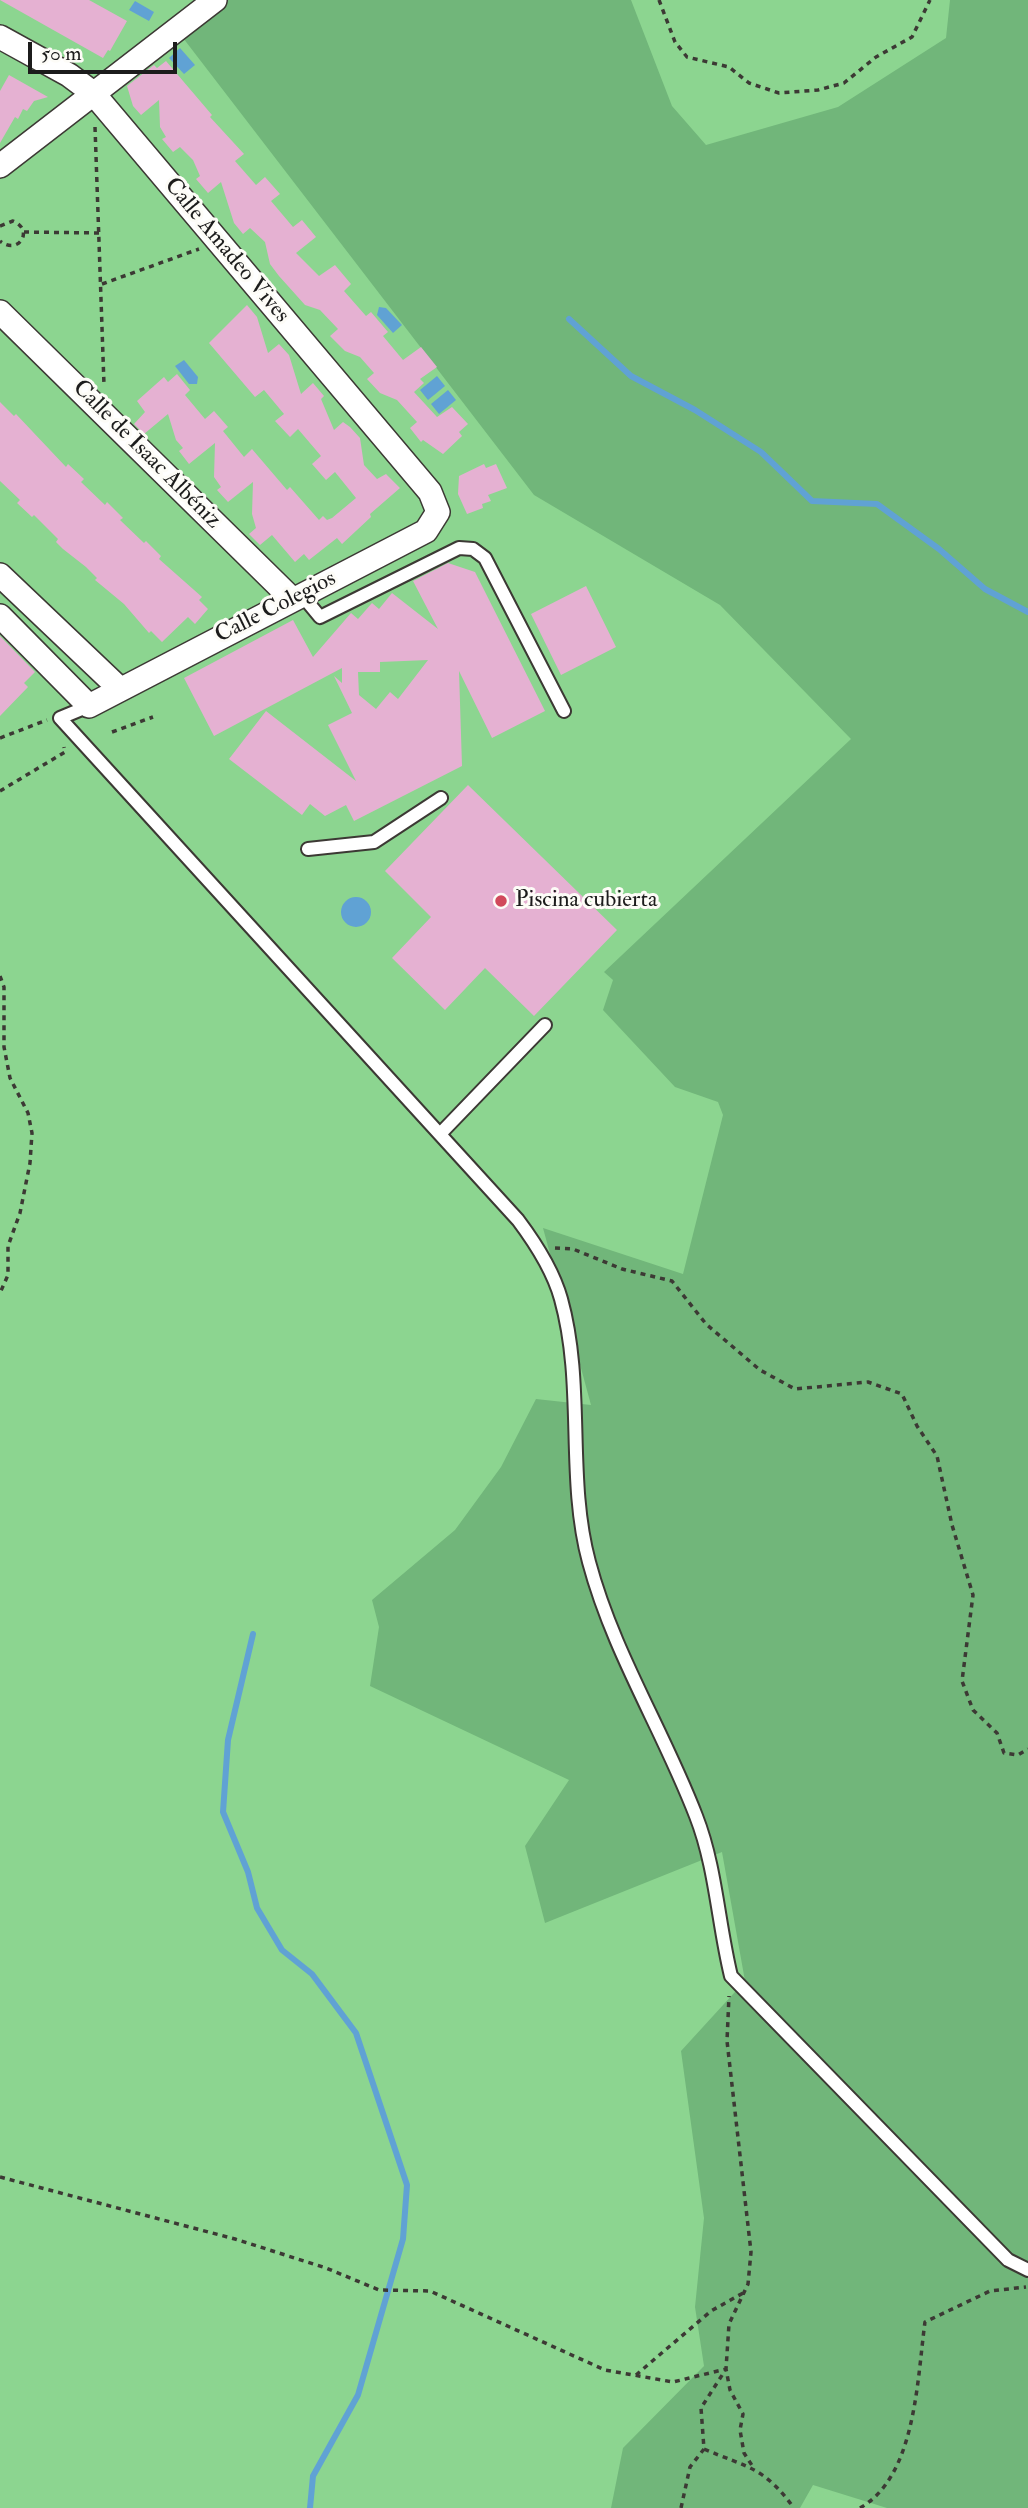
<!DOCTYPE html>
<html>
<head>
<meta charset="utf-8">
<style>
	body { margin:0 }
	#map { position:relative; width:1028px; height:2508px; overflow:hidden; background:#eedebe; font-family:"IM FELL Double Pica",serif }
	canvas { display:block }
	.scale { position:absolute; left:28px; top:42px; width:149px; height:32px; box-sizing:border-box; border:4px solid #1c1c1c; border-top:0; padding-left:9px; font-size:21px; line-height:24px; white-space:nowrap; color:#1c1c1c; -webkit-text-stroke:5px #fdfcf7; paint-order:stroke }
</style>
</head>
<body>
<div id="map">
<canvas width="1028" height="2508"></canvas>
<div class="scale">50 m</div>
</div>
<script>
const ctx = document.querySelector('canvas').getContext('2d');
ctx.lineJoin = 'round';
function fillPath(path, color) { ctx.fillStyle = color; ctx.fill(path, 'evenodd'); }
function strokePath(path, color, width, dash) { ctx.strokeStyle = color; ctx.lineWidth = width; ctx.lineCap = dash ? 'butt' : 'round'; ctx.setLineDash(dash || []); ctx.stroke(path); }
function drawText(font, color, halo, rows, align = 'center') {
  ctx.font = font + ' "IM FELL Double Pica",serif'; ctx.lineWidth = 6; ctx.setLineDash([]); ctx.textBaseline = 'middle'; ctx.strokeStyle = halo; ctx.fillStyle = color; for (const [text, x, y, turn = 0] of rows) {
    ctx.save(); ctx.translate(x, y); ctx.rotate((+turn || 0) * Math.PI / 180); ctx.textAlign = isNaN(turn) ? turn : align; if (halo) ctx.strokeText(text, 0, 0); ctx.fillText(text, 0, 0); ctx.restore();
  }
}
fillPath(new Path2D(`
	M0 0H1028V2508H0Z`), '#8cd590');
fillPath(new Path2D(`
	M224 0H631L672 106 706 145 838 107 946 38 950 0H1028V2508H887L813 2485 800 2508H611L623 2448 704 2366 695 2307 704 2218 681 2051 745 1981 722 1852 545 1923 525 1846 569 1780 370 1686 379 1627 372 1600 455 1530 501 1467 536 1399 591 1405 543 1228 683 1274 723 1115 718 1102 675 1087 603 1010 613 980 604 972 851 739 720 605 534 495 180 34Z`), '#71b67a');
fillPath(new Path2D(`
	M135 1 154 12 149 21 129 10Z
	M180 48 195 65 184 74 169 58Z
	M379 307 386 308 402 325 393 333 377 315Z
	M184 360 198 377 197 384H189L175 366Z
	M437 376 445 386 428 400 420 390Z
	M448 390 456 400 439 414 431 404Z
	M341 912a15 15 0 1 1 30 0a15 15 0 1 1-30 0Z`), '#60a2d4');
strokePath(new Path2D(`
	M569 319 631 376 695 410 761 452 812 501 877 504 939 549 985 589 1028 612
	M253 1634 228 1740 223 1812 248 1872 257 1908 282 1950 312 1974 356 2033 407 2185 403 2239 358 2395 313 2476 310 2508`), '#60a2d4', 6);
fillPath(new Path2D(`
	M0 0H89L127 21 110 51 108 50 103 58Z
	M166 61 212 115 210 117 244 154 235 161 256 185 265 177 280 194 271 201 293 227 302 220 316 237 296 253 319 276 335 265 351 284 344 291 366 316 371 312 388 332 383 336 403 360 421 347 437 367 420 379 424 383 414 392 437 417 452 407 468 424 459 432 462 436 443 454 423 440 421 442 410 428 417 422 397 400 380 393 367 379 374 373 360 357 345 351 330 336 338 329 320 310 305 305 279 276 270 264 265 242 250 228 243 234 234 223 221 182 208 193 196 179 200 176 193 160 180 147 173 152 162 139 166 137 160 127 159 100 141 115 133 106 127 86 154 65 157 68Z
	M9 75 48 97 34 101 27 111 23 109 18 119 15 117 0 143V91Z
	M247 305 257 317 268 353 279 344 289 355 301 394 313 383 324 396 321 399 334 430 343 422 350 427 360 438 364 465 377 479 386 474 400 488 370 514 371 517 342 544 337 538 309 560 304 554 295 562 272 535 260 545 249 534 256 528 252 514 253 482 228 502 217 490 221 487 214 477 215 443 189 464 179 451 183 448 176 440 168 414 144 434 134 424 145 412 137 401 164 377 168 382 177 374 190 390 185 395 205 419 214 411 228 427 223 431 244 457 252 449 287 490 290 487 319 520 323 516 327 520 332 518 356 498 335 472 326 480 312 464 321 456 298 429 290 437 275 421 284 414 264 390 255 397 209 343Z
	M0 402 14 416 16 414 66 467 68 464 84 479 81 482 105 505 107 502 123 518 120 520 144 543 146 541 161 556 159 559 202 597 199 600 208 609 195 624 188 617 162 642 151 631 149 633 124 604 95 580 97 578 86 567 63 549 56 542 58 539 34 515 32 517 17 503 20 500 0 481Z
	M484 464 486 468 496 464 507 488 488 495 491 501 482 504 483 508 467 514 458 494 459 476Z
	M448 563 475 572 545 711 492 738 459 671 462 766 354 821 346 805 325 816 310 804 302 815 229 759 266 711 356 781 328 725 352 713 334 676 342 683V668L214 736 184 678 293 620 313 657 351 613 358 619 372 603 379 609 392 593 438 629 413 581ZM428 660 398 699 390 692 376 709 359 695 358 672H380V662Z
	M586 586 616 647 561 675 531 614Z
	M0 636 35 672 24 683 28 687 0 716Z
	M468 785 617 930 534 1016 485 968 445 1010 392 958 431 917 385 871Z`), '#e5b1d2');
const lane = new Path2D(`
	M301 594 320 617 459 548 473 549 485 558 564 711
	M89 706 60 718 518 1220C536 1244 553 1270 561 1299 585 1385 566 1477 589 1562 613 1652 663 1730 696 1816 716 1867 718 1923 731 1976L1008 2260 1028 2270
	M308 849 374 842 441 798
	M440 1134 545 1025`);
const street = new Path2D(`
	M0 37 69 75 93 93 430 492 438 512 426 531 89 706 0 616
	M0 166 215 0
	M0 312 292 599
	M0 575 120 689`);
strokePath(lane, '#3c3934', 16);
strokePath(street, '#3c3934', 26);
strokePath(new Path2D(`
	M659 0 675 42 687 57 729 67 749 83 779 93 818 90 844 83 876 57 912 37 930 0
	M95 127 104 385
	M0 226 13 221C35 230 18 256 0 241
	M24 232 100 233
	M102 284 199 249
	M112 732 153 717
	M0 738 47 720
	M0 791 65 752 64 747
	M0 976 4 987V1047L10 1078 28 1113 32 1133 30 1163 20 1213 8 1246V1275L0 1293
	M555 1248 573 1249 622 1269 672 1281 706 1324 760 1370 795 1389 868 1382 902 1394 917 1426 937 1456 952 1525 973 1595 962 1681 973 1710 997 1733 1004 1753 1018 1755 1028 1749
	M0 2177 235 2239 326 2268 379 2290 430 2291 605 2370 673 2382 726 2369 730 2390 743 2414 740 2430 744 2453 753 2467
	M636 2375 711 2311 743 2293
	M704 2449C748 2468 763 2466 794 2508
	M681 2508 690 2467 704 2449 701 2408 726 2369 729 2324 748 2284 751 2252 727 2041 729 1996
	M860 2508C916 2476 917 2380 925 2322L990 2291 1026 2287`), '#3c3934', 3.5, [5, 5]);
strokePath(lane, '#fff', 12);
strokePath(street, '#fff', 23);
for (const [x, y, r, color] of [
	[501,901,7,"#d1495b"]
]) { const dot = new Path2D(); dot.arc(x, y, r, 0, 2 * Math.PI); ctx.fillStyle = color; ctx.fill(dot); strokePath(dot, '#fdfcf7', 2.5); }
drawText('23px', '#1c1c1c', '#fdfcf7', [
	["Calle Amadeo Vives",226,251,50],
	["Calle de Isaac Albéniz",146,455,45],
	["Calle Colegios",276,608,-27]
]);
drawText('23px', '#1c1c1c', '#fdfcf7', [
	["Piscina cubierta",515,901]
], 'left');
</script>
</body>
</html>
